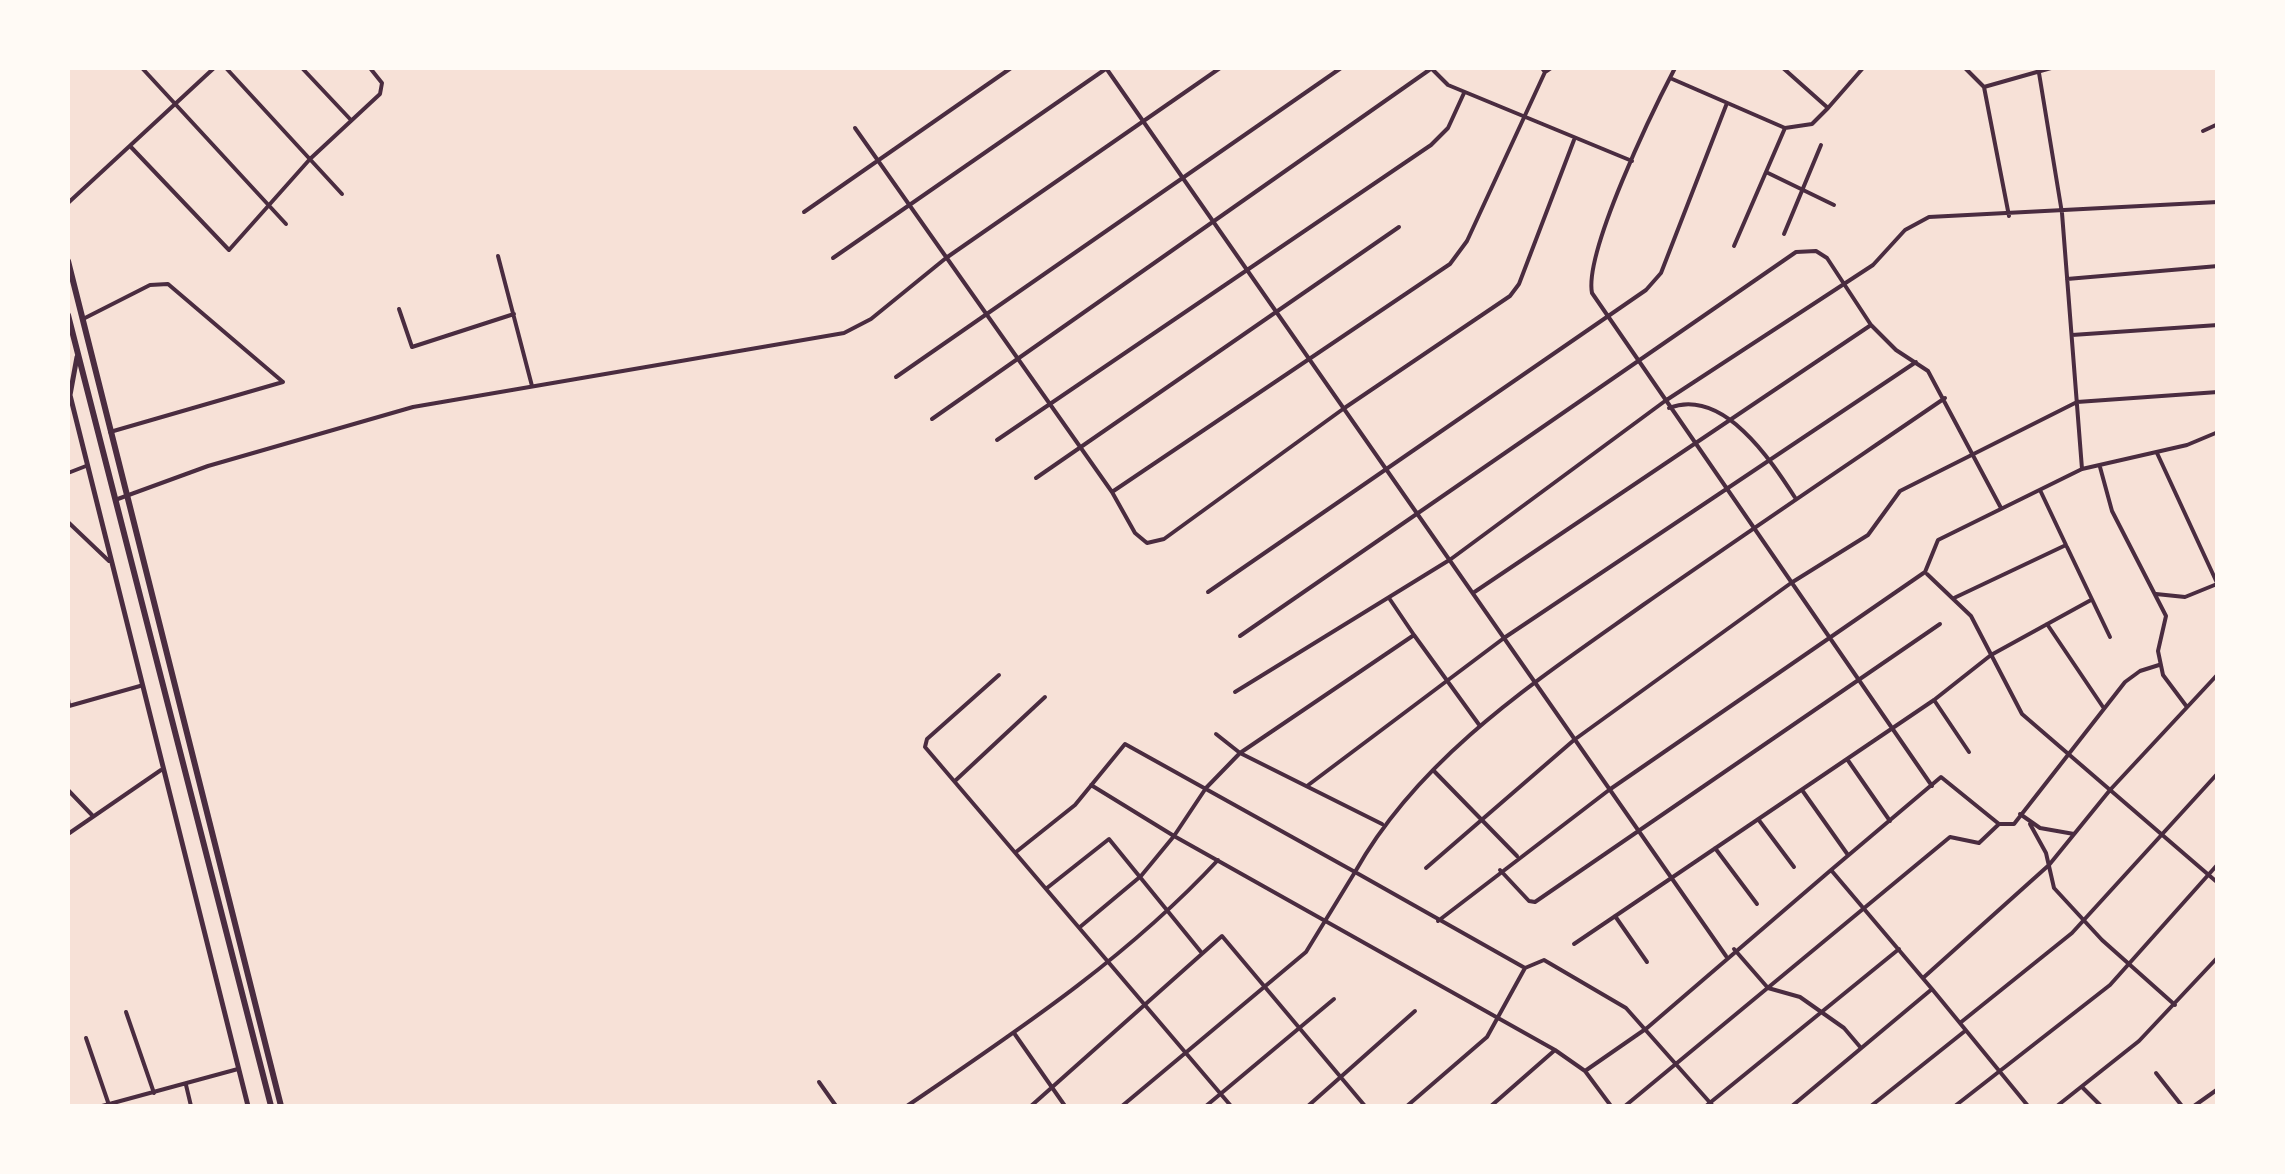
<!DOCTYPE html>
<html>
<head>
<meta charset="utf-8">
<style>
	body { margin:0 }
	#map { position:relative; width:2285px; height:1174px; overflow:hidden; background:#f7e1d7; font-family:"Public Sans",sans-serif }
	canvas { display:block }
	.frame { position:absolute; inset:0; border:70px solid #fffaf5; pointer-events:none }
</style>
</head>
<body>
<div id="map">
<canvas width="2285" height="1174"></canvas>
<div class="frame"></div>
</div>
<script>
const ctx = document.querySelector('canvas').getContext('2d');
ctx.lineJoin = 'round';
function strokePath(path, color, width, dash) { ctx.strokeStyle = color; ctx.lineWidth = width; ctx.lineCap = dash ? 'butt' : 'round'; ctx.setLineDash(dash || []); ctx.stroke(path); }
strokePath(new Path2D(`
	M142 68 286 224
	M226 68 342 194
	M302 68 350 119
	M1106 68 1726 956
	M1542 68 1545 72 1551 68
	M1675 68C1653 110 1584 252 1592 293L1932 786
	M1783 68 1828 108 1863 68
	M1965 68 1984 87 2009 216
	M1433 70 1448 85 1632 161
	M2039 73 2062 213 2082 469
	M1670 78 1785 128 1812 124 1828 108
	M1984 87 2051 68
	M855 128 1112 492 1135 533 1147 543 1164 539 1343 409 1510 296 1519 284 1574 140
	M2203 131 2218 124
	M130 146 229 250 310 159 380 94 382 83 370 68
	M1766 172 1834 205
	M68 203 214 68
	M804 212 1011 68
	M1784 234 1821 145
	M1734 246 1785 128
	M498 256 532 386
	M833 258 1107 68
	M2067 279 2218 266
	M399 309 412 347 514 314
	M83 319 150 285 168 284 283 382
	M1871 325 1896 350 1928 371 2001 508
	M2072 335 2218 325
	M896 377 1341 68
	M1669 408C1724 387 1772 462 1796 499
	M932 419 1432 68
	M110 432 283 382
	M997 440 1431 145 1448 128 1464 93
	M2157 453 2218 585
	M2100 467 2112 511 2166 616 2158 651 2163 675 2187 707
	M68 473 86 466
	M1036 478 1399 227
	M1112 492 1450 264 1467 241 1545 72
	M115 500 208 466 413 407 844 333 871 319 946 258 1220 68
	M68 522 109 561
	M2067 547 2110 637
	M1927 574 1971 616 2022 714 2218 883
	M1208 592 1646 290 1661 273 1727 103
	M2156 594 2185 597 2217 584
	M1389 598 1414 635 1240 753 1206 788 1174 836 1555 1050 1585 1071 1611 1106
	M1954 598 2066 545 2040 490
	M2047 624 2103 707
	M1414 635 1480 726
	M1240 636 1796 252 1816 251 1827 258 1871 325 1473 593
	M999 675 927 739 925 747 1231 1106
	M1235 692 1451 559 1665 401 1873 265 1905 230 1929 217 2218 202
	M68 699 69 706 140 686
	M1934 700 1969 752
	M1216 734 1240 753 1382 824
	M1847 759 1890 821
	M1433 770 1517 856
	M956 780 1045 697
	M1307 786 1504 638 1916 362
	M68 790 92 815
	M1802 790 1848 855
	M2020 814 2040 828 2074 834
	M1758 819 1794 867
	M2030 824 2046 853 2054 888 2102 940 2175 1005
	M68 834 161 770
	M1715 848 1757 904
	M1016 852 1075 805 1125 744 1355 872C1420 756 1536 681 1643 605 1743 535 1844 467 1945 398
	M1426 868 1574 740 1791 583 1868 535 1900 491 2077 402 2218 392
	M1500 870 1529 901 1535 902 1940 624
	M1831 870 1941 777 1999 824H2014L2125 682 2140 671 2159 665
	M1047 888 1109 839 1201 952
	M1615 916 1647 962
	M1438 921 1609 790 1925 572 1938 540 2082 469 2187 445 2218 432
	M1080 927 1141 876 1174 836 1091 785
	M1574 944 1934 700 1991 655 2091 600
	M1734 949 1768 988 1800 997 1844 1028 1861 1048
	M1525 968 1544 960 1626 1008 1713 1106
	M1923 978 2049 865 2110 790 2218 674
	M126 1012 154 1093
	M1960 1023 2072 933 2218 773
	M1014 1033 1065 1106
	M86 1038 109 1105
	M1585 1071 1647 1028 1831 870 1932 989
	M2156 1073 2182 1106
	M819 1082 836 1106
	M186 1085 191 1106
	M2082 1087 2101 1106
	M102 1106 238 1069
	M907 1106C1017 1031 1127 958 1218 860
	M1031 1106 1222 936 1365 1106
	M1122 1106 1306 952 1355 872 1525 968 1487 1037 1407 1106
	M1206 1106 1334 999
	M1308 1106 1415 1011
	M1491 1106 1555 1050
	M1625 1106 1950 837 1979 843 1999 824
	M1706 1106 1899 949
	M1792 1106 1932 989 2028 1106
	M1871 1106 1965 1031
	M1955 1106 2110 985 2218 864
	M2057 1106 2139 1041 2218 957
	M2194 1106 2218 1089`), '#4a2c40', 4);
strokePath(new Path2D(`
	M77 357 70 395 248 1106`), '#4a2c40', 5);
strokePath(new Path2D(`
	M68 261 281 1106
	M68 315 271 1106`), '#4a2c40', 6);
</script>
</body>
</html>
